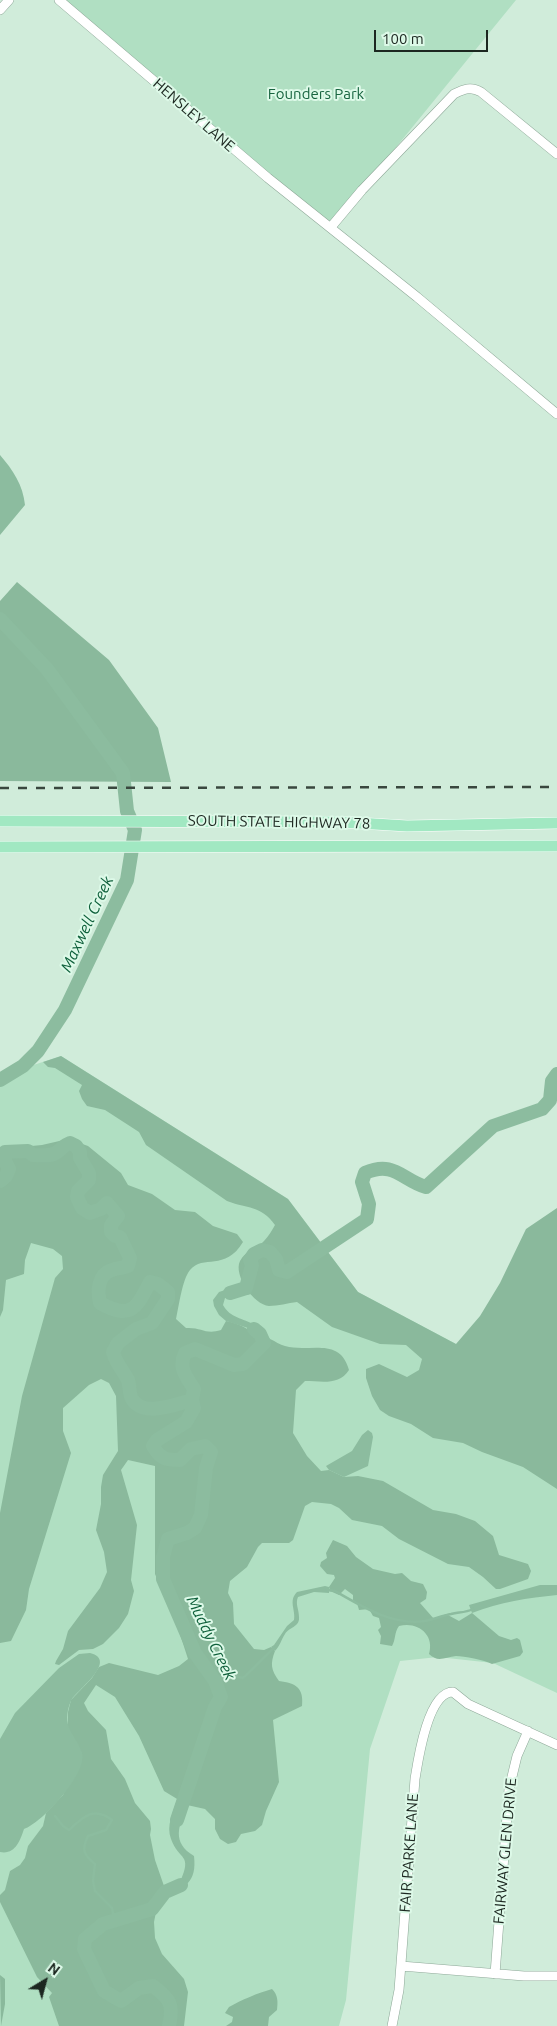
<!DOCTYPE html>
<html>
<head>
<meta charset="utf-8">
<style>
	body { margin:0 }
	#map { position:relative; width:557px; height:2026px; overflow:hidden; background:#d0ecda; font-family:Ubuntu,sans-serif }
	canvas { display:block }
	.north { position:absolute; left:20px; top:1956px; width:50px; height:50px; -webkit-text-stroke:4px #ddf9e8; paint-order:stroke; rotate:37deg; font-size:14px; font-weight:700; line-height:20px; text-align:center; color:#1c2720 }
	.north::after { content:''; display:block; margin:auto; width:18px; height:22px; background:#1c2720; clip-path:polygon(50% 0,100% 100%,50% 72%,0 100%) }
	.scale { position:absolute; left:374px; top:30px; width:114px; height:22px; box-sizing:border-box; border:2px solid #1c2720; border-top:0; padding-left:6px; font-size:15px; line-height:18px; white-space:nowrap; color:#1c2720; -webkit-text-stroke:4px #ddf9e8; paint-order:stroke }
</style>
</head>
<body>
<div id="map">
<canvas width="557" height="2026"></canvas>
<div class="north">N</div>
<div class="scale">100 m</div>
</div>
<script>
const ctx = document.querySelector('canvas').getContext('2d');
ctx.lineJoin = 'round';
function fillPath(path, color) { ctx.fillStyle = color; ctx.fill(path, 'evenodd'); }
function strokePath(path, color, width, dash) { ctx.strokeStyle = color; ctx.lineWidth = width; ctx.lineCap = dash ? 'butt' : 'round'; ctx.setLineDash(dash || []); ctx.stroke(path); }
function drawText(font, color, halo, rows, align = 'center') {
  ctx.font = font + ' Ubuntu,sans-serif'; ctx.lineWidth = 4; ctx.setLineDash([]); ctx.textBaseline = 'middle'; ctx.strokeStyle = halo; ctx.fillStyle = color; for (const [text, x, y, turn = 0] of rows) {
    ctx.save(); ctx.translate(x, y); ctx.rotate((+turn || 0) * Math.PI / 180); ctx.textAlign = isNaN(turn) ? turn : align; if (halo) ctx.strokeText(text, 0, 0); ctx.fillText(text, 0, 0); ctx.restore();
  }
}
fillPath(new Path2D(`
	M59 0H516L331 227Z
	M61 1056 288 1199 358 1292 456 1344 557 1438V1693L493 1663 438 1657 400 1661 370 1749 346 2000 339 2026H0V1076Z`), '#b0dfc2');
fillPath(new Path2D(`
	M17 582 109 660 158 728 171 782 0 781V601Z
	M61 1056 288 1199 358 1292 456 1344 480 1316 500 1283 526 1229 557 1208V1489L523 1467 482 1452 463 1443 433 1438 411 1424 389 1416 380 1410 372 1396 366 1378V1369L379 1364 407 1377 419 1370 422 1359 406 1345 380 1344 332 1327 297 1302C288 1303 278 1306 269 1306 254 1305 233 1275 240 1261 246 1250 257 1249 264 1241 269 1236 272 1230 275 1225 261 1205 247 1209 227 1201L146 1145 139 1132 105 1110 87 1106 82 1099 79 1091 82 1085 55 1068 48 1067 43 1062Z
	M68 1139 88 1146 121 1173 128 1185 152 1194 175 1210 195 1212 213 1226 237 1234 243 1242C225 1272 203 1254 190 1270 182 1280 179 1306 176 1319L186 1328C202 1327 205 1335 221 1330L226 1321C245 1325 251 1331 264 1343L270 1339C275 1341 280 1345 285 1346 309 1353 340 1336 349 1370 339 1386 321 1381 305 1381L296 1390 293 1433 307 1456 321 1471 329 1470 344 1477 358 1476 383 1481 433 1510 456 1514 475 1521 493 1536 499 1555 528 1564 531 1571 528 1579 500 1589H496L483 1577 469 1567 448 1564 399 1539 382 1526 352 1520 339 1508 331 1504 312 1502 305 1506 293 1540 289 1543H262L258 1547 247 1567 230 1581 228 1593 233 1603 234 1624 254 1649 264 1650 271 1647 275 1651C270 1664 271 1670 279 1681 296 1683 304 1688 302 1706L273 1720 279 1782 266 1811 262 1825 255 1831 241 1834 236 1842 228 1844 220 1839 215 1829V1819L205 1809 187 1805 164 1791 139 1736 115 1697 96 1685 84 1703 88 1711 106 1730 111 1759 125 1779 135 1803 150 1821 151 1829 150 1835 155 1860 164 1886 165 1899 157 1907 154 1922 155 1938 162 1954 184 1979 188 1992 184 2026H59L49 1997 52 1993 37 1977 0 1902V1895L5 1890 10 1871 20 1865 25 1858 28 1846 43 1826 46 1813 63 1795 82 1754 68 1730V1712L71 1700 92 1678 99 1667 109 1663 158 1675 179 1666 188 1659 176 1622 155 1574V1466L128 1460 121 1470 137 1525 131 1580 134 1591 128 1614 119 1628 103 1644 93 1649 79 1650 59 1665 55 1664 56 1661 63 1649 68 1631 100 1588 107 1572 104 1552 96 1530 101 1504V1487L103 1475 118 1451 116 1396 109 1383 101 1379 89 1385 63 1408V1431L71 1453 29 1589 26 1610 11 1641 0 1643V1513L22 1396 55 1278 63 1269 62 1256 53 1249 31 1243 25 1260 24 1274 6 1280 3 1310 0 1317V1149L42 1145Z
	M333 1540 347 1546 356 1557 373 1569 395 1574 402 1573 411 1581 423 1584 427 1592 426 1599 420 1603 434 1619 446 1614 459 1621 472 1613 499 1636 511 1640 517 1638 520 1640 523 1652 520 1656 492 1664C484 1660 464 1656 456 1656 445 1657 438 1663 429 1654 435 1634 417 1621 399 1626 394 1633 396 1639 392 1646L380 1644 381 1636 378 1630 381 1627 379 1618 373 1616 369 1609 359 1610 357 1603 353 1600V1595L345 1589 339 1595 330 1591 329 1587 335 1578 334 1575 327 1574 320 1566 321 1562 327 1558 326 1553Z
	M0 1975 5 1979V2004L1 2026Z
	M272 1989C278 1995 278 2001 277 2010L269 2017 268 2026H226L232 2022 233 2017 225 2013 229 2007C241 2000 258 1993 272 1989Z`), '#8ab99c');
fillPath(new Path2D(`
	M0 455C13 470 23 485 25 505L0 535Z
	M243 1284 252 1294 225 1298 223 1305C230 1318 243 1318 255 1325 261 1328 266 1334 270 1339L264 1343 248 1328 226 1321 219 1315 214 1306 213 1300 219 1292Z
	M368 1430 372 1433 373 1437 368 1466 344 1477 329 1470 326 1466 352 1451 362 1435Z
	M540 1585H557V1595C528 1598 500 1602 472 1613L469 1605Z
	M325 1586 329 1587V1593L314 1592 298 1597C295 1604 299 1609 299 1617 300 1627 289 1627 285 1634 281 1640 280 1646 275 1651L271 1647 274 1645 287 1626 294 1620C296 1610 288 1601 297 1592Z
	M90 1653C118 1660 79 1689 72 1699 70 1702 69 1706 68 1710 64 1731 77 1736 82 1753 88 1773 42 1823 24 1829 20 1841 15 1855 0 1852V1739L15 1713 59 1668 79 1654Z
	M177 1800 187 1805C179 1826 171 1842 194 1856 197 1883 185 1886 165 1899L164 1886 180 1882C193 1853 179 1861 171 1839 166 1826 173 1812 177 1800Z`), '#8cbc9f');
strokePath(new Path2D(`
	M327 1590 335 1591C361 1606 393 1626 425 1621 434 1619 442 1616 451 1614 459 1612 465 1613 473 1609
	M215 1681 230 1675 243 1678 274 1648
	M55 1816 63 1826 69 1830C83 1817 94 1806 112 1820L106 1830 88 1836C81 1850 84 1855 95 1864L93 1881 95 1891 112 1908 114 1919`), '#8cbc9f', 2.5);
strokePath(new Path2D(`
	M0 619 47 669 123 773 127 811 135 830 127 880 65 1010 38 1051 23 1066 0 1080
	M0 1181 6 1176 9 1169 2 1155 5 1152 28 1151 33 1155C40 1155 51 1157 57 1152 63 1148 62 1146 70 1143L76 1146 80 1152V1158L89 1173V1180L78 1191 77 1197 82 1208 90 1213 101 1209 107 1203 118 1216 111 1225V1232L115 1236 120 1237 130 1258 128 1266C123 1268 117 1268 112 1270 98 1274 97 1291 100 1303 131 1320 136 1309 150 1282L158 1284 168 1292V1299L152 1323 136 1329 118 1343 113 1352C116 1364 123 1370 128 1380 130 1386 129 1394 132 1399 143 1418 176 1404 192 1400
	M230 1293 246 1288 252 1265 250 1260 254 1254 262 1250 270 1252 276 1259 279 1270 287 1272 367 1219 369 1204 362 1182 365 1173C394 1160 402 1180 426 1187L493 1126 542 1109 550 1100 552 1081 557 1074
	M177 1820 215 1707 221 1697 215 1681 195 1653 163 1579V1557L168 1539 187 1533 195 1528 201 1515 206 1468 211 1452 205 1446 191 1449 180 1460C166 1460 160 1459 153 1446L157 1440 186 1422 194 1408 192 1400 194 1389C186 1376 178 1368 185 1353L195 1349 234 1365 243 1364 264 1343 260 1334 254 1329
	M169 2026C174 2004 170 1999 153 1986L139 1988 121 2001 104 1991 84 1949 85 1939 103 1924 152 1909 165 1892 181 1885`), '#8cbc9f', 14);
const minor = new Path2D(`
	M59 0 268 178 417 297 557 414
	M0 10 9 0
	M331 227 362 190 454 94C464 89 471 86 481 92L557 154
	M401 1966 524 1976H557
	M495 1974 509 1789 517 1756 528 1731
	M392 2026 399 1990 415 1779C418 1760 428 1692 453 1692L468 1704 557 1745`);
const major = new Path2D(`
	M0 821 342 822 407 826 557 823
	M0 847 557 846`);
strokePath(minor, '#8ea898', 10);
strokePath(major, '#fff', 12);
strokePath(minor, '#fff', 9);
strokePath(major, '#a1e8c2', 11);
strokePath(new Path2D(`
	M0 788 557 787`), '#39473e', 2.5, [9, 9]);
drawText('15px', '#186540', '#ddf9e8', [
	["Founders Park",316,94]
]);
drawText('15px', '#1c2720', '#ddf9e8', [
	["HENSLEY LANE",194,115,41],
	["SOUTH STATE HIGHWAY 78",279,822,1],
	["FAIRWAY GLEN DRIVE",505,1851,-85],
	["FAIR PARKE LANE",409,1853,-86]
]);
drawText('italic 16px', '#0f603b', '#ddf9e8', [
	["Maxwell Creek",87,924,-65],
	["Muddy Creek",211,1638,64]
]);
</script>
</body>
</html>
